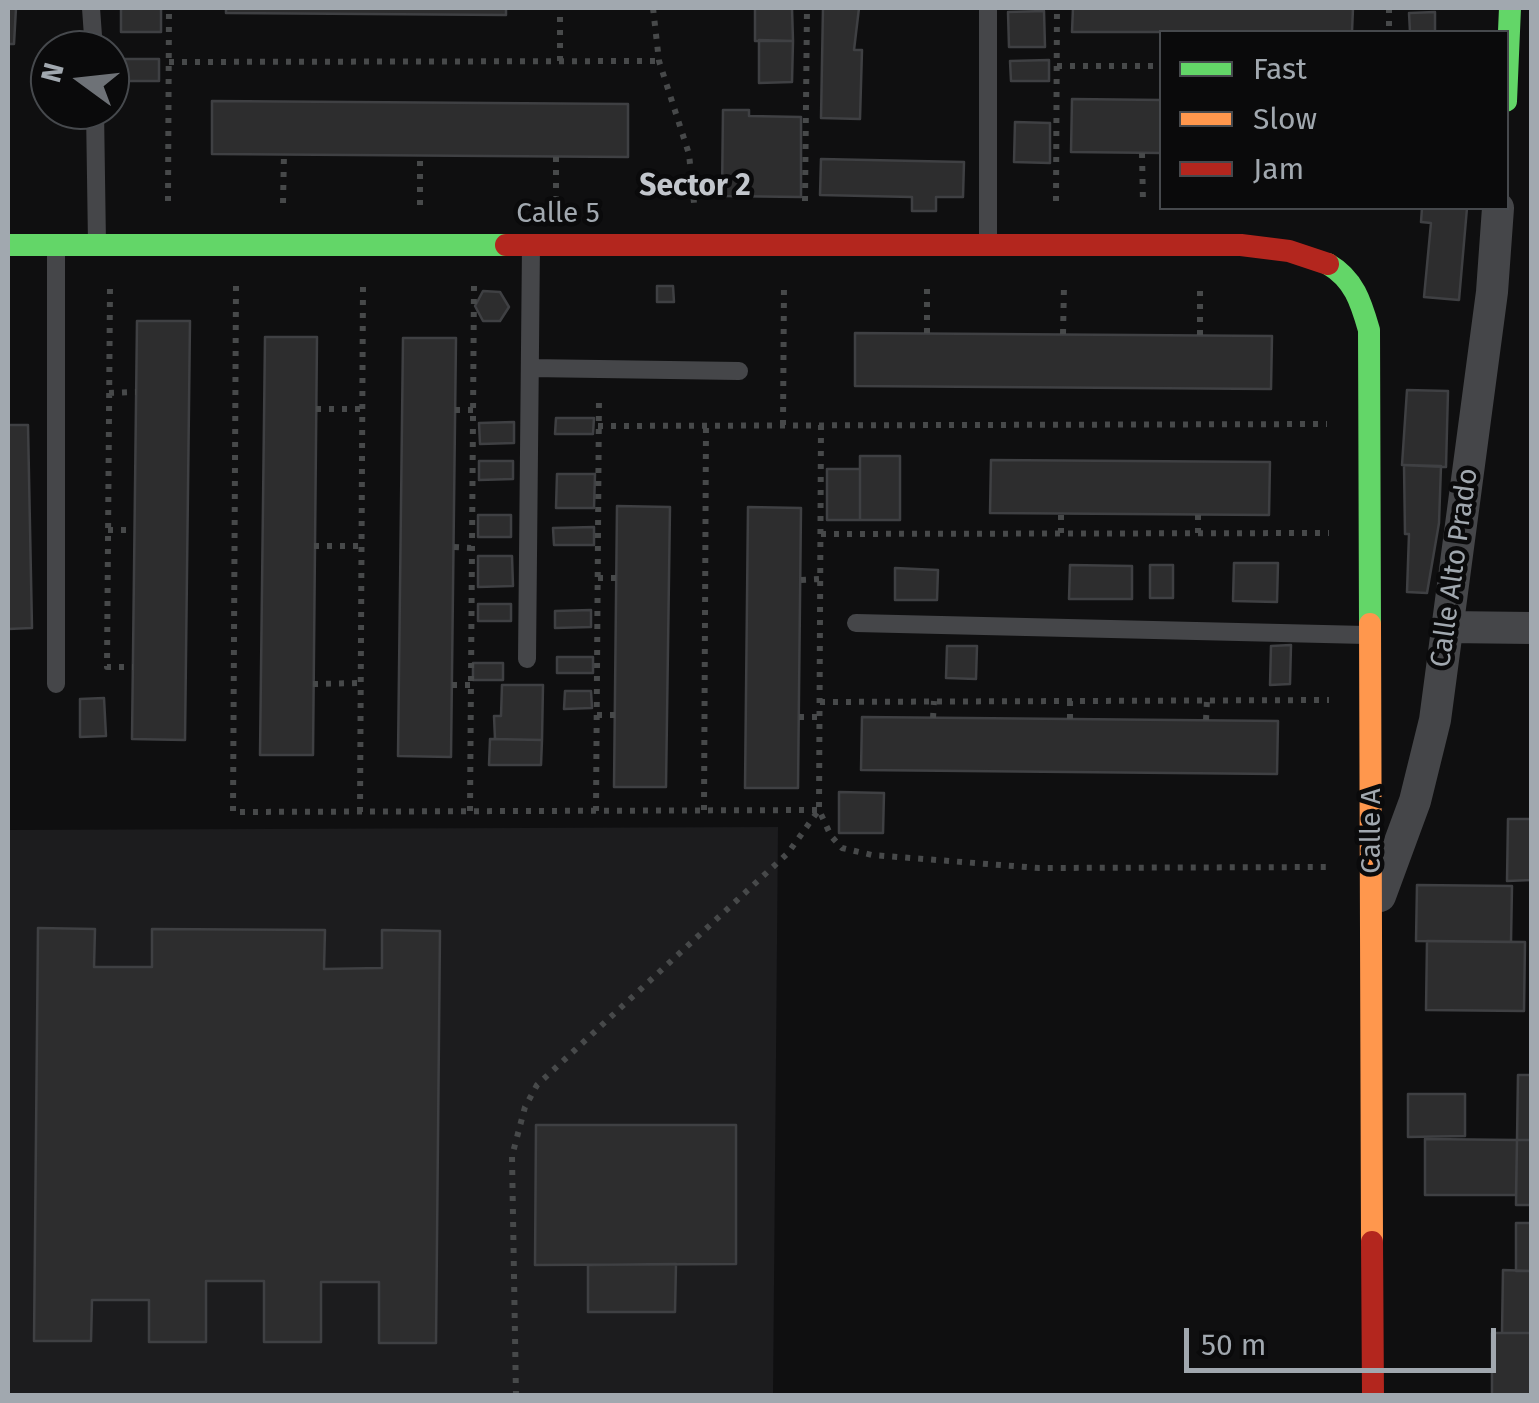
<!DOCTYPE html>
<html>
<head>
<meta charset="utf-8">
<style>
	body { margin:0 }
	#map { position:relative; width:1539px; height:1403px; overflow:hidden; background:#0f0f10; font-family:"Fira Sans",sans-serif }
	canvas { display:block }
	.frame { position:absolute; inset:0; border:10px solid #a1a8af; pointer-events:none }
	.legend { position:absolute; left:1159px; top:30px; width:350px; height:180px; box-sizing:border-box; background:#0a0a0b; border:2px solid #46494d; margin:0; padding:12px 18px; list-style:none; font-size:30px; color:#a1a8af }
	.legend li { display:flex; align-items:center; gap:20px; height:50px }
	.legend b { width:50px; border:2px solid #46494d }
	.north { position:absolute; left:30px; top:30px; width:100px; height:100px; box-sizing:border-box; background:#0a0a0b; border:2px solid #46494d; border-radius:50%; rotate:285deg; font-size:28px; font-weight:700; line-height:40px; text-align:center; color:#a1a8af }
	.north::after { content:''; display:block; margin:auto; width:35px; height:45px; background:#6e7277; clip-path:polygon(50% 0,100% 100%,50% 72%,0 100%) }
	.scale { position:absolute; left:1184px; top:1328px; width:312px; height:45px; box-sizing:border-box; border:5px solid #a1a8af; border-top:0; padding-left:12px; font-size:30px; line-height:35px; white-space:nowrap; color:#a1a8af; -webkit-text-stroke:8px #0a0a0b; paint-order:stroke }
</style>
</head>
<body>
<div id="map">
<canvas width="1539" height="1403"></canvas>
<div class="frame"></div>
<ul class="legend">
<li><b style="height:12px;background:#63d668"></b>Fast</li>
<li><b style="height:12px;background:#ff974d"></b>Slow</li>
<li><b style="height:12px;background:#b3261e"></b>Jam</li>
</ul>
<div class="north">N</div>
<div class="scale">50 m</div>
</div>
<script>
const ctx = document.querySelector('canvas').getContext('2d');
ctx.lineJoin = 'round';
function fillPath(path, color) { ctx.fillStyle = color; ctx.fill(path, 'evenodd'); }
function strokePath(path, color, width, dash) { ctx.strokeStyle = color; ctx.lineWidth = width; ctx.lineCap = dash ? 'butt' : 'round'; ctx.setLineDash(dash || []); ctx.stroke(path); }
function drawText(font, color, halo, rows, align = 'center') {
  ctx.font = font + ' "Fira Sans",sans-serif'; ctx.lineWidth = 9; ctx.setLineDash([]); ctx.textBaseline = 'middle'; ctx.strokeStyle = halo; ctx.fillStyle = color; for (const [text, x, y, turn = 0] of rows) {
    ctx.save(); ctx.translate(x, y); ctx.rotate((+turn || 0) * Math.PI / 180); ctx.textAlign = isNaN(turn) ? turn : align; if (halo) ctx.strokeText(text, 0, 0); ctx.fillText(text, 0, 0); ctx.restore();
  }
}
fillPath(new Path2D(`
	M778 827 773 1395H8V830Z`), '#1c1c1e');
const building = new Path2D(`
	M8 8H16L14 44H8Z
	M121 8H161V32H121Z
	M226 8H506V15L226 13Z
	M755 8H792L793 41H755Z
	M823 8H859L854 50H862L860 119 821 118Z
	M1073 8H1353L1352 32H1072Z
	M1044 11 1045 47H1009L1008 12Z
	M1435 12V32H1410L1409 13Z
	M759 40 793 41 792 82 759 83Z
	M123 59H159V81H123Z
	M1049 60V81H1011L1010 61Z
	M1072 99 1162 100V153L1071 152Z
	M212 101 628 104V157L212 154Z
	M723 110H749V116L801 117V197L722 196Z
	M1015 122 1050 123V163L1014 162Z
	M821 159 964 162 963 197H936V211H912V197L820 195Z
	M1422 208H1467L1459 300 1424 297 1431 223 1421 222Z
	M657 286H673L674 302H657Z
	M483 291 500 292 509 307 500 321H483L475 306Z
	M137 321H190L185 740 132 739Z
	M855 333 1272 336 1271 389 855 386Z
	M265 337H317L313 755H260Z
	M403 338H456L451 757 398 756Z
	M1407 390 1448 391 1446 467 1402 465Z
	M556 418H594L593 434H555Z
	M514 422V443L480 444 479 423Z
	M8 425H28L32 628 8 629Z
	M860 456H900V520H860Z
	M991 460 1270 462 1269 515 990 513Z
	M479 461H513V479L479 480Z
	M1404 465 1441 466 1439 523 1427 593 1407 592 1409 534H1405Z
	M827 469H860V520H827Z
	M557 474H595L594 508H556Z
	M617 506 670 507 666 787H614Z
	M748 507 801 508 798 788H745Z
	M478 515H511V537H478Z
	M594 527V545H554L553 528Z
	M478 556H512L513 586 478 587Z
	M1234 563H1278L1277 602 1233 601Z
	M1070 565 1132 566V599H1069Z
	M1150 565H1173V598H1150Z
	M895 568 938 570 937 600H895Z
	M478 604H511V621H478Z
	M591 610V627L555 628V611Z
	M1291 645 1290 684 1270 685 1271 646Z
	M947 646H977L976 679 946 678Z
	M557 657H593V673H557Z
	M473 663H503V680H473Z
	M502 685H543L542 740 495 739 494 716H501Z
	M565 691H591L592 708 564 709Z
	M104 698 106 736 80 737V699Z
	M862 717 1278 721 1277 774 861 770Z
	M490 739 542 740 541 765H489Z
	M839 792 884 793 883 833H839Z
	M1508 819H1532V880L1507 881Z
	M1417 885 1512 886 1511 942 1416 941Z
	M38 928 95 929 94 967H152V929L325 930 324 969 382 968V930L440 931 436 1343H379V1282H321V1342H264V1281H206V1342H149V1300H92L91 1341H34Z
	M1427 941 1525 942 1524 1011 1426 1010Z
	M1518 1075H1532V1140H1517Z
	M1408 1094H1465V1136L1408 1137Z
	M536 1125H736V1264L535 1265Z
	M1425 1139 1517 1140 1516 1195H1425Z
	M1517 1140H1532V1205H1516Z
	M1516 1223H1532V1271H1516Z
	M676 1264 675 1312H588V1265Z
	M1503 1270 1532 1271V1333H1502Z
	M1492 1333H1532V1396H1492Z`);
fillPath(building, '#2d2d2e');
strokePath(building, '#3f4043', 2.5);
strokePath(new Path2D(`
	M653 8 659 61 689 154 694 203
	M1389 8V32
	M560 61V8
	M169 62 659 61
	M1057 66H1162
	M1142 153 1143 202
	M168 201 169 8
	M556 201V157
	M805 201 807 8
	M1056 201 1057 8
	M283 203 284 154
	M420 205V156
	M236 286 233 812 819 810
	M110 289 107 667H133
	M927 333V286
	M1063 334 1064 286
	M1200 335V286
	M109 393 136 392
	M316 409H363
	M455 410H473
	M783 425 784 286
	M821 425 819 810 831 836 842 848 872 855 1039 868 1330 867
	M598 426 1327 424
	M1198 515V533
	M108 530H134
	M1061 533V514
	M821 534 1329 533
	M314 546H362
	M454 547 471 548
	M598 578H616
	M801 580 821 579
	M313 684 361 683
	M452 685H471
	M1070 701V719
	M820 702 1329 700
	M597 715H615
	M799 717H820
	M933 718 934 701
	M1206 720 1207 700
	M704 810 706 426
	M470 811 474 286
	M596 811 599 396
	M360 812 363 286
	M516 1396 512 1156 525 1107 537 1085 788 853 818 811`), '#47494a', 6, [5, 8]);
strokePath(new Path2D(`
	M91 8 94 50
	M95 110 97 244
	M988 244V8
	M530 368 739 371
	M856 623 1366 635
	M527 659 531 244
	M56 684V245`), '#454649', 18);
strokePath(new Path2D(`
	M1447 627 1532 628
	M1380 896 1415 801 1435 720 1492 292 1498 208`), '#454649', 32);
strokePath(new Path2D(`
	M1506 101 1510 8
	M8 245H506
	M1328 264C1354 279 1361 302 1369 330L1370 624`), '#63d668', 22);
strokePath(new Path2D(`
	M1370 624 1372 1242`), '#ff974d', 22);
strokePath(new Path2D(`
	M506 245H1241L1289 251 1328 264
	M1372 1242 1373 1396`), '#b3261e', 22);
drawText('28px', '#a1a8af', '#0a0a0b', [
	["Calle 5",558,214],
	["Calle Alto Prado",1455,568,-82],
	["Calle A",1372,831,-90]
]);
drawText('bold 30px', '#c2c6cc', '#0a0a0b', [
	["Sector 2",695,187]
]);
</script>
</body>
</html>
